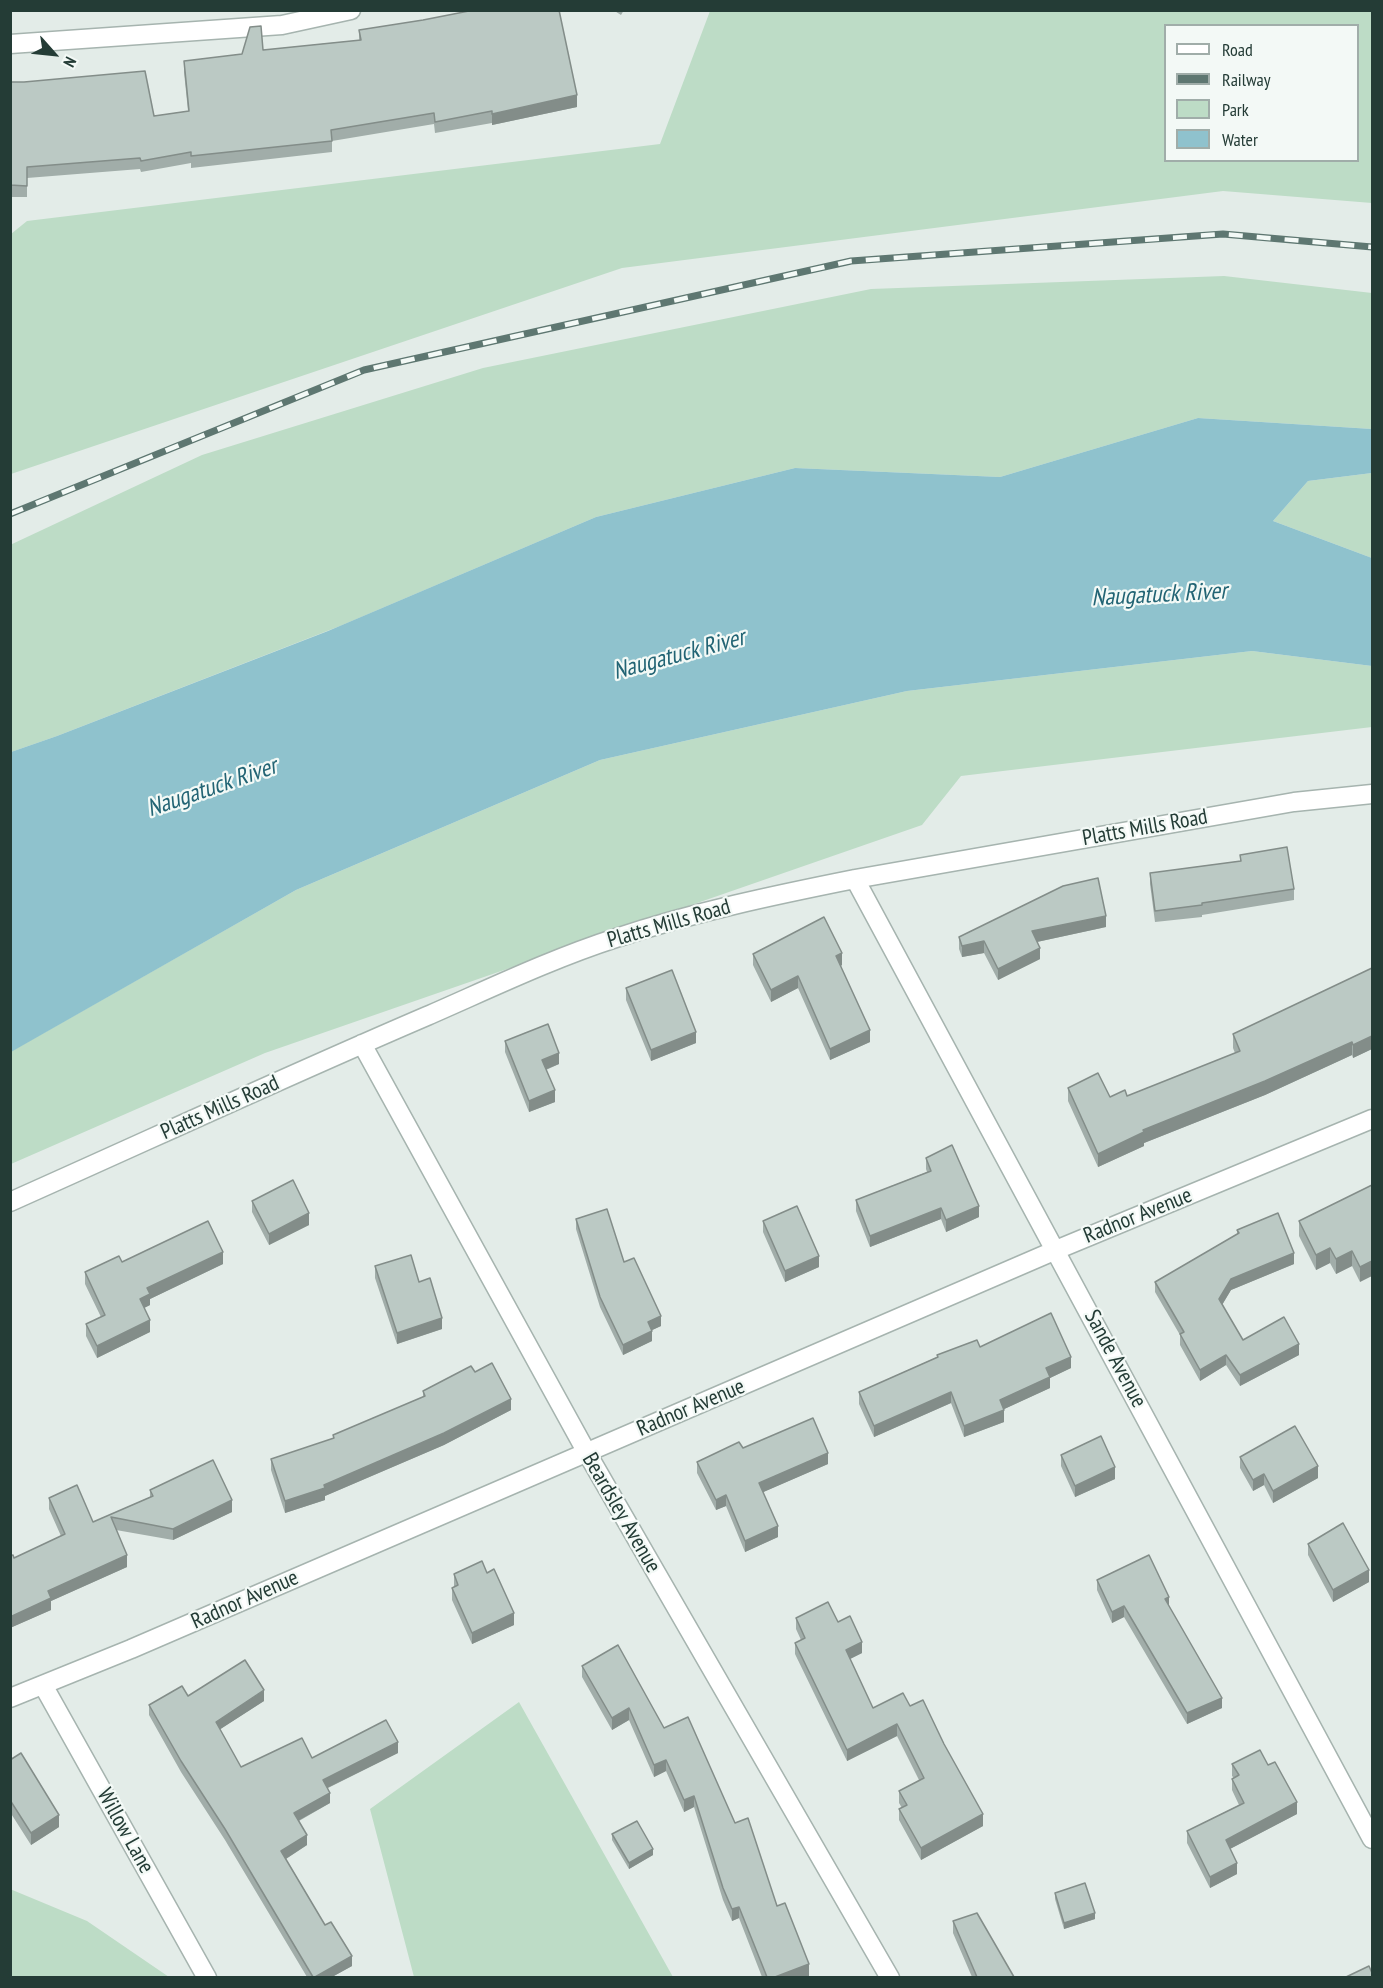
<!DOCTYPE html>
<html>
<head>
<meta charset="utf-8">
<style>
	body { margin:0 }
	#map { position:relative; width:1383px; height:1988px; overflow:hidden; background:#e3ece8; font-family:"PT Sans Narrow",sans-serif }
	canvas { display:block }
	.frame { position:absolute; inset:0; border:12px solid #243c36; pointer-events:none }
	.legend { position:absolute; left:1164px; top:24px; width:195px; height:138px; box-sizing:border-box; background:#f3f9f6; border:2px solid #a0ada9; margin:0; padding:8px 10px; list-style:none; font-size:18px; color:#243c36 }
	.legend li { display:flex; align-items:center; gap:12px; height:30px }
	.legend b { width:30px; border:2px solid #a0ada9 }
	.north { position:absolute; left:24px; top:24px; width:60px; height:60px; -webkit-text-stroke:4px #f3f9f6; paint-order:stroke; rotate:117deg; font-size:16px; font-weight:700; line-height:24px; text-align:center; color:#243c36 }
	.north::after { content:''; display:block; margin:auto; width:21px; height:27px; background:#243c36; clip-path:polygon(50% 0,100% 100%,50% 72%,0 100%) }
</style>
</head>
<body>
<div id="map">
<canvas width="1383" height="1988"></canvas>
<div class="frame"></div>
<ul class="legend">
<li><b style="height:8px;background:#fff"></b>Road</li>
<li><b style="height:8px;background:#5e7771"></b>Railway</li>
<li><b style="height:16px;background:#bddcc6"></b>Park</li>
<li><b style="height:16px;background:#8fc2cd"></b>Water</li>
</ul>
<div class="north">N</div>
</div>
<script>
const ctx = document.querySelector('canvas').getContext('2d');
ctx.lineJoin = 'round';
function fillPath(path, color) { ctx.fillStyle = color; ctx.fill(path, 'evenodd'); }
function strokePath(path, color, width, dash) { ctx.strokeStyle = color; ctx.lineWidth = width; ctx.lineCap = dash ? 'butt' : 'round'; ctx.setLineDash(dash || []); ctx.stroke(path); }
function drawText(font, color, halo, rows, align = 'center') {
  ctx.font = font + ' "PT Sans Narrow",sans-serif'; ctx.lineWidth = 4.5; ctx.setLineDash([]); ctx.textBaseline = 'middle'; ctx.strokeStyle = halo; ctx.fillStyle = color; for (const [text, x, y, turn = 0] of rows) {
    ctx.save(); ctx.translate(x, y); ctx.rotate((+turn || 0) * Math.PI / 180); ctx.textAlign = isNaN(turn) ? turn : align; if (halo) ctx.strokeText(text, 0, 0); ctx.fillText(text, 0, 0); ctx.restore();
  }
}
fillPath(new Path2D(`
	M710 11H1372V203L1223 191 622 268 11 474V234L27 221 660 144ZM1166 26H1358V160H1166Z
	M1224 276 1372 293V429L1198 418 1000 477 795 468 596 517 340 626 57 736 11 752 10 545 202 455 483 368 871 289Z
	M1372 473V558L1273 521 1308 481Z
	M1252 651 1372 666V727L961 776 922 825 265 1053 11 1164 10 1052 296 890 600 760 907 691Z
	M519 1702 673 1977H414L370 1809Z
	M10 1889 87 1921 169 1977H11Z`), '#bddcc6');
fillPath(new Path2D(`
	M1198 418 1372 429V473L1308 481 1273 521 1372 558V666L1252 651 907 691 600 760 296 890 11 1052V752L57 736 328 631 596 517 795 468 1000 477Z`), '#8fc2cd');
const street = new Path2D(`
	M10 44 282 25 351 10
	M855 879 1372 1839
	M362 1044 587 1453 890 1978
	M10 1202C149 1140 287 1076 427 1016 489 989 551 959 616 938 694 912 775 895 855 879L1294 802 1372 794
	M43 1685 207 1978
	M10 1698 131 1649 1056 1250 1372 1119`);
strokePath(street, '#a6b4af', 21);
strokePath(street, '#fff', 18);
const rail = new Path2D(`
	M10 514 364 370 851 261 1223 234 1372 247`);
strokePath(rail, '#5e7771', 7);
strokePath(rail, '#f3f9f6', 4.5, [14]);
fillPath(new Path2D(`
	M613 10H624L621 15Z
	M359 30 577 107 492 125V123L435 133 434 124 332 141V152L191 168V163L141 172 140 169 27 178V197H10V82L154 116 188 111 184 72V61L242 54 263 50 359 40Z
	M1240 855 1294 889V900L1202 915V917L1155 922 1150 884V873L1240 861Z
	M1106 927 1037 942 1040 959 998 980 984 953 962 957 959 949V937Z
	M753 954 842 965 841 966 870 1042 830 1060 798 988 771 1002 753 965Z
	M1372 968V1049L1353 1058 1352 1055 1265 1095 1144 1143V1146L1098 1167 1068 1101V1088L1110 1097 1127 1096 1235 1053 1233 1048V1034Z
	M626 988 696 1043 651 1061 626 1000Z
	M505 1041 559 1064 546 1070 555 1102 529 1112 505 1052Z
	M926 1158 979 1217 946 1232 941 1219 870 1247 856 1211V1200L927 1172 926 1169Z
	M1372 1185 1360 1282 1352 1266 1336 1274 1330 1263 1316 1270 1299 1236V1221Z
	M252 1201 309 1225 269 1245 252 1212Z
	M576 1219 624 1262 661 1326 652 1330V1341L623 1355 600 1307 576 1229Z
	M763 1221 819 1267 785 1282 763 1232Z
	M1237 1230 1294 1264 1231 1290 1222 1305 1243 1340 1299 1355 1240 1386 1226 1365 1200 1381 1180 1345V1335L1155 1292V1282L1237 1234Z
	M122 1262 223 1264 150 1299V1305L144 1308 150 1332 97 1358 86 1336V1324L101 1317 85 1284V1272Z
	M375 1266 419 1282 442 1329 397 1344 375 1278Z
	M980 1347 1071 1368 1050 1378V1388L1004 1409V1422L964 1437 951 1403 874 1437 859 1404V1392L937 1357V1355Z
	M475 1372 511 1410 444 1445 325 1496V1500L285 1513 271 1470V1459L333 1439V1435L423 1397V1391Z
	M743 1448 828 1464 763 1492 778 1537 745 1552 726 1506 716 1510 697 1473V1462Z
	M1061 1455 1115 1479 1075 1497 1061 1466Z
	M1240 1457 1318 1478 1273 1503 1264 1485 1253 1491 1240 1468Z
	M150 1490 232 1512 173 1540 116 1530 127 1567 51 1601V1610L10 1628V1556L14 1558 61 1536 49 1509V1498L93 1522 150 1497Z
	M1308 1544 1369 1582 1333 1602 1308 1555Z
	M487 1573 514 1625 472 1644 452 1600V1588L454 1587V1574Z
	M1097 1580 1169 1606 1222 1708 1187 1724 1124 1617 1112 1623 1097 1590Z
	M796 1618 838 1622 862 1653 850 1659 873 1708 910 1706 983 1826 921 1860 899 1820V1809L902 1808 899 1803V1791L919 1780 897 1736 847 1761 795 1654V1643L801 1640 796 1629Z
	M582 1666 664 1728 735 1823 777 1906 809 1976 804 1977H762L739 1918 732 1921 723 1900 694 1807 684 1812 666 1771 654 1777 629 1720 612 1730 582 1677Z
	M188 1696 264 1701 220 1729 241 1767 312 1758 398 1753 328 1788 330 1803 299 1821 307 1845 286 1859 325 1925 352 1966 332 1977H307L225 1840 181 1772 149 1715V1705Z
	M10 1760 59 1827 31 1845 10 1812Z
	M1232 1764 1268 1765 1297 1814 1230 1849 1237 1874 1210 1888 1187 1843V1831L1239 1805 1232 1790V1779L1234 1778 1232 1776Z
	M612 1834 653 1855 629 1869 612 1840Z
	M1055 1893 1095 1919 1064 1929 1055 1899Z
	M953 1921 1014 1977H972L953 1933Z`), '#a1ada9');
fillPath(new Path2D(`
	M577 95V107L492 125V114Z
	M1106 916V927L1032 943V931Z
	M984 941V953L962 957V946Z
	M1040 948V959L998 980V969Z
	M842 953V965L836 968V956Z
	M798 976V988L771 1002V990Z
	M870 1030V1042L830 1060V1049Z
	M696 1032V1043L651 1061V1050Z
	M1372 1036V1049L1353 1058V1045Z
	M1352 1042V1055L1265 1095 1144 1143V1146L1098 1167V1154L1143 1130Z
	M559 1053V1064L542 1071V1060Z
	M555 1090V1102L529 1112V1101Z
	M979 1206V1217L946 1232V1220Z
	M941 1208V1219L870 1247V1236Z
	M309 1213V1225L269 1245V1234Z
	M1330 1248V1263L1316 1270V1255Z
	M1352 1251V1266L1336 1274V1259Z
	M223 1252V1264L150 1299V1305L140 1310V1299L147 1288Z
	M1294 1253V1264L1231 1290 1219 1310V1299L1231 1279Z
	M819 1256V1267L785 1282V1271Z
	M1372 1261V1276L1360 1282V1267Z
	M661 1316V1326L648 1332V1322Z
	M442 1318V1329L397 1344V1333Z
	M150 1320V1332L97 1358V1346Z
	M652 1331V1341L623 1355V1345Z
	M1299 1344V1355L1240 1386V1375Z
	M1226 1355V1365L1200 1381V1370Z
	M1071 1357V1368L1050 1378V1388L1000 1411V1400L1046 1368Z
	M951 1392V1403L874 1437V1426Z
	M511 1399V1410L444 1445 325 1496V1500L285 1513V1501L324 1485Z
	M1004 1410V1422L964 1437V1426Z
	M828 1453V1464L759 1494V1483Z
	M1318 1466V1478L1273 1503V1491Z
	M1115 1467V1479L1075 1497V1486Z
	M1264 1474V1485L1253 1491V1480Z
	M726 1495V1506L716 1510V1500Z
	M232 1500V1512L173 1540V1529Z
	M778 1526V1537L745 1552V1541Z
	M127 1555V1567L51 1601V1610L10 1628V1617L48 1591Z
	M1369 1570V1582L1333 1602V1590Z
	M1169 1597V1608L1165 1599Z
	M1124 1606V1617L1112 1623V1612Z
	M514 1613V1625L472 1644V1633Z
	M862 1642V1653L846 1661V1650Z
	M264 1690V1701L216 1732V1722Z
	M1222 1698V1708L1187 1724V1713Z
	M629 1708V1720L612 1730V1718Z
	M897 1724V1736L847 1761V1750Z
	M398 1742V1753L323 1790V1780Z
	M666 1760V1771L654 1777V1765Z
	M330 1793V1803L294 1823V1813Z
	M694 1796V1807L684 1812V1800Z
	M1297 1802V1814L1226 1851V1840Z
	M983 1814V1826L921 1860V1848Z
	M59 1815V1827L31 1845V1833Z
	M307 1835V1845L281 1862V1851Z
	M653 1849V1855L629 1869V1863Z
	M1237 1863V1874L1210 1888V1877Z
	M739 1907V1918L732 1921V1909Z
	M1095 1913V1919L1064 1929V1923Z
	M352 1956V1966L332 1977H315Z
	M809 1964V1976L804 1977H775Z`), '#838d89');
const building = new Path2D(`
	M474 10H559L577 95 492 114V111L435 122 434 113 331 130 332 141 191 156V152L141 161 140 158 27 167V186L10 185V82H24L145 71 154 116 189 111 184 61 242 54 250 27 261 26 263 50 361 40 359 30 423 20Z
	M1287 847 1294 889 1202 903V905L1155 911 1150 873 1241 861 1240 855Z
	M1098 878 1106 916 1032 931 1040 948 998 969 984 941 962 946 959 937 1063 886Z
	M824 917 842 953 836 956 870 1030 830 1049 798 976 771 990 753 954Z
	M1372 968V1036L1353 1045 1352 1042 1265 1081 1143 1130 1144 1132 1098 1154 1068 1088 1098 1073 1110 1097 1125 1090 1127 1096 1240 1051 1233 1034Z
	M672 970 696 1032 651 1050 626 988Z
	M548 1024 559 1053 542 1060 555 1090 529 1101 505 1041Z
	M952 1145 979 1206 946 1220 941 1208 870 1236 856 1200 931 1171 926 1158Z
	M293 1180 309 1213 269 1234 252 1201Z
	M1372 1185V1261L1360 1267 1352 1251 1336 1259 1330 1248 1316 1255 1299 1221Z
	M797 1206 819 1256 785 1271 763 1221Z
	M607 1209 624 1262 634 1258 661 1316 648 1322 652 1331 623 1345 600 1297 576 1219Z
	M1278 1213 1294 1253 1231 1279 1219 1299 1243 1340 1284 1317 1299 1344 1240 1375 1226 1355 1200 1370 1180 1334 1184 1332 1155 1282 1239 1233 1237 1230Z
	M208 1221 223 1252 147 1288 150 1294 140 1299 150 1320 97 1346 86 1324 105 1315 85 1272 119 1256 122 1262Z
	M411 1255 419 1282 430 1278 442 1318 397 1333 375 1266Z
	M1051 1313 1071 1357 1046 1368 1050 1377 1000 1400 1004 1410 964 1426 951 1392 874 1426 859 1392 938 1357 937 1355 977 1340 980 1347Z
	M492 1363 511 1399 444 1433 324 1485 325 1488 285 1501 271 1459 334 1438 333 1435 425 1396 423 1391 471 1366 475 1372Z
	M813 1418 828 1453 759 1483 778 1526 745 1541 726 1495 716 1500 697 1462 739 1442 743 1448Z
	M1295 1426 1318 1466 1273 1491 1264 1474 1253 1480 1240 1457Z
	M1101 1436 1115 1467 1075 1486 1061 1455Z
	M213 1460 232 1500 173 1529 111 1517 127 1555 48 1591 51 1598 10 1617V1556L13 1555 14 1558 65 1534 49 1498 77 1485 93 1522 153 1496 150 1490Z
	M1343 1523 1369 1570 1333 1590 1308 1544Z
	M1149 1555 1169 1597 1165 1599 1222 1698 1187 1713 1124 1606 1112 1612 1097 1580Z
	M482 1561 487 1573 494 1569 514 1613 472 1633 452 1588 458 1585 454 1574Z
	M828 1602 838 1622 850 1616 862 1642 846 1650 873 1708 903 1693 910 1706 923 1700 944 1744 983 1814 921 1848 899 1809 907 1805 899 1791 924 1778 897 1724 847 1750 795 1643 805 1638 796 1618Z
	M618 1645 664 1728 688 1717 735 1823 748 1818 777 1906 785 1903 809 1964 775 1977H767L739 1907 732 1909 723 1888 694 1796 684 1800 666 1760 654 1765 629 1708 612 1718 582 1666Z
	M245 1660 264 1690 216 1722 241 1767 302 1738 312 1758 386 1720 398 1742 323 1780 330 1793 294 1813 307 1835 281 1851 325 1925 331 1922 352 1956 315 1977H313L225 1829 181 1761 149 1705 182 1686 188 1696Z
	M1260 1750 1268 1765 1275 1762 1297 1802 1226 1840 1237 1863 1210 1877 1187 1831 1244 1803 1232 1779 1239 1775 1232 1764Z
	M21 1753 59 1815 31 1833 10 1800V1760Z
	M637 1821 653 1849 629 1863 612 1834Z
	M1085 1883 1095 1913 1064 1923 1055 1893Z
	M977 1913 1014 1977H977L953 1921Z
	M1369 1966 1372 1973V1977H1346Z`);
fillPath(building, '#bbc9c4');
strokePath(building, '#838d89', 1.5);
drawText('22px', '#243c36', '#f3f9f6', [
	["Platts Mills Road",1145,828,-10],
	["Platts Mills Road",669,924,-16],
	["Platts Mills Road",220,1108,-24],
	["Radnor Avenue",1138,1216,-22],
	["Sande Avenue",1115,1359,62],
	["Radnor Avenue",691,1408,-23],
	["Beardsley Avenue",621,1513,60],
	["Radnor Avenue",245,1600,-24],
	["Willow Lane",125,1831,61]
]);
drawText('italic 24px', '#226474', '#f3f9f6', [
	["Naugatuck River",1159,595,-3],
	["Naugatuck River",679,655,-15],
	["Naugatuck River",212,788,-19]
]);
</script>
</body>
</html>
